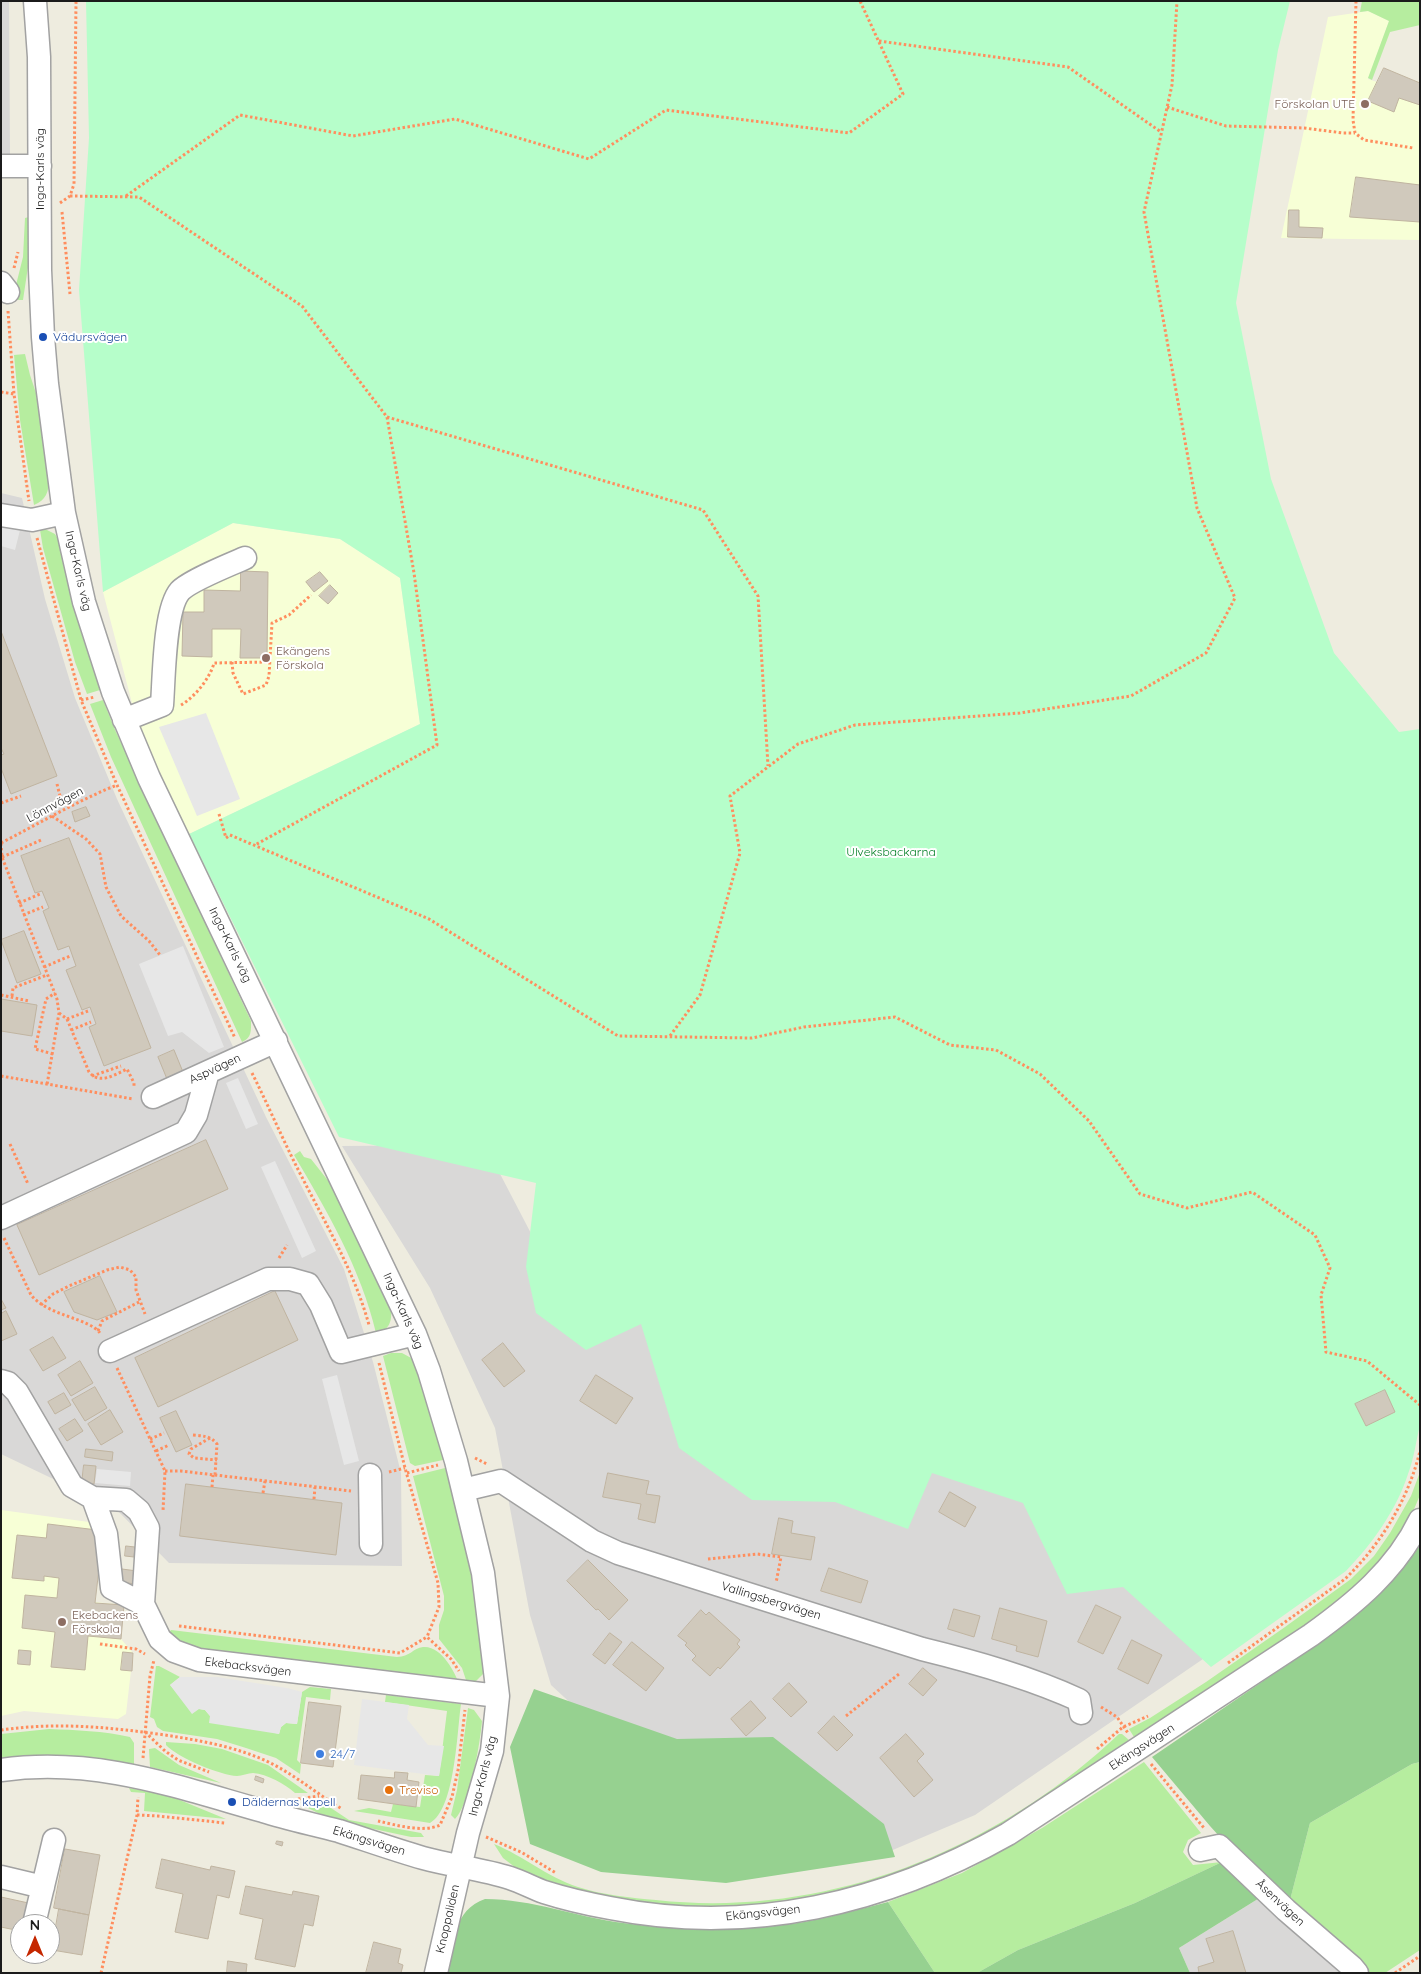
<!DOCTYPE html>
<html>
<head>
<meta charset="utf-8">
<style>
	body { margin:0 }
	#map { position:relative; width:1421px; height:1974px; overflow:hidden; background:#eeecdf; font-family:Quicksand,sans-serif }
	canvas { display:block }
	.frame { position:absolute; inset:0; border:2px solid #1b1b1b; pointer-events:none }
	.north { position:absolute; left:10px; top:1914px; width:50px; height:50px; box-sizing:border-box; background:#fff; border:1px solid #a4a4a4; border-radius:50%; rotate:0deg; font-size:14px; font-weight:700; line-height:20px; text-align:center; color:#1b1b1b }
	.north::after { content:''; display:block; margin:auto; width:18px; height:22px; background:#c52700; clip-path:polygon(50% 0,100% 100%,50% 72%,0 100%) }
</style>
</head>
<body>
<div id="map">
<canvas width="1421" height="1974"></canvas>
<div class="frame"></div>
<div class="north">N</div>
</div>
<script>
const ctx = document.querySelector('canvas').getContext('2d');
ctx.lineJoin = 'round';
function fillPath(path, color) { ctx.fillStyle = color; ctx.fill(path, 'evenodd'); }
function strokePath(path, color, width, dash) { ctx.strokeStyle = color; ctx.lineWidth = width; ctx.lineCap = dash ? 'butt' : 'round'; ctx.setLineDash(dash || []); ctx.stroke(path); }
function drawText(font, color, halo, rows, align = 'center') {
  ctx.font = font + ' Quicksand,sans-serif'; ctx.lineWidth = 4; ctx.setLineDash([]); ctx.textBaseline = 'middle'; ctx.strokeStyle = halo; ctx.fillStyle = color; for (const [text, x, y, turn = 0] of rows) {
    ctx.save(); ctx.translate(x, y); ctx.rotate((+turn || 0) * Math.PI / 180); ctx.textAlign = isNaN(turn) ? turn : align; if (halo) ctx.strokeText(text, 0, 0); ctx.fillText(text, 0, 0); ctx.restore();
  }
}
fillPath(new Path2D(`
	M1 1H9L10 154H1Z
	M1 493 22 498 45 599 75 698 117 799 266 1117 344 1269 373 1362 401 1473 402 1566 169 1563 116 1509 1 1454Z
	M485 1145 549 1268 1033 1488 1203 1659 975 1815 881 1855 668 1793 551 1685 530 1615 495 1428 430 1288 342 1146Z
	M1261 1897 1347 1973H1190L1179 1948Z`), '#d9d8d7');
fillPath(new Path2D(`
	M1368 11 1389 21 1368 79 1377 82 1384 68 1420 83V240L1281 238 1328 17Z
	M233 523 340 539 400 578 420 724 189 834 139 730 103 592Z
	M1 1510 89 1522 97 1530 102 1543 95 1602 124 1605 121 1639 133 1653 126 1714 118 1719 24 1711 1 1716Z`), '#f7ffd6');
fillPath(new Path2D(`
	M1362 1H1420V25L1390 32 1372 80 1368 78 1389 21 1368 11 1360 12Z
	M29 217V260L23 300H18L14 293 23 257 25 218Z
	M25 354 30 375 36 393 49 479C49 492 46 500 34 505L20 420 14 355Z
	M45 529 55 534 59 541 81 632 100 690 87 694 75 662 43 548 40 530Z
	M103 700 116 732 251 1021C251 1030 252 1038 242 1042L111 757 90 704Z
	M300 1151 304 1157 311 1159 341 1197 390 1300C392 1314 394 1330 376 1333 361 1269 327 1211 294 1155Z
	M391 1353H402L413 1359 444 1458 443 1460 415 1466 410 1463 383 1356Z
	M445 1468 456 1508 479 1610 484 1673 475 1682 467 1683 462 1668 439 1639V1625L444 1610V1596L413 1476Z
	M1420 1472V1495L1412 1514 1397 1539 1382 1560 1342 1600 1246 1666 1134 1737 1129 1729 1150 1718 1206 1682 1285 1627 1351 1579 1374 1556 1390 1533 1411 1496Z
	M171 1630 397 1657C410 1657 413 1648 423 1647 441 1645 455 1672 460 1686L199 1650 178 1641 168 1634Z
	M156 1666H159L180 1677 170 1685 199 1709 205 1710 210 1716 279 1734 281 1727 286 1723 297 1724 302 1692 310 1687 331 1689 330 1700 306 1697 297 1760 301 1764 300 1774 276 1758 246 1748 217 1739 163 1731 157 1727 154 1719 150 1717Z
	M386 1695 461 1704C457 1732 455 1810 430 1823L354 1811 369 1808 391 1812 393 1804 420 1807 425 1775 439 1776 447 1711 385 1702Z
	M468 1708 474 1710 482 1721C480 1744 470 1804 455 1819L451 1815 457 1790Z
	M49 1729C76 1730 103 1731 130 1737L134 1743V1764L89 1758 51 1757 1 1759V1734Z
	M1119 1734H1122L1129 1740 1026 1810 976 1841 883 1880 797 1901 728 1908 658 1904 620 1899 553 1884 520 1871 503 1858 494 1844C524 1856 547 1877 578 1887 603 1895 631 1898 656 1900 827 1919 996 1850 1119 1734Z
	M166 1742 195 1744 222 1749 268 1765 308 1793H295C285 1784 267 1774 253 1773 248 1773 242 1776 237 1776 220 1775 178 1758 166 1745Z
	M155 1748 179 1765 221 1783 150 1767 149 1749Z
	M1144 1762 1201 1833 1188 1840 1183 1852 1193 1865 1222 1862 1135 1903 1018 1950 977 1973H935L888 1902 962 1873 1042 1828Z
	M1420 1762V1950L1385 1973H1365L1289 1904 1310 1823 1412 1764Z
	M129 1788 170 1796 226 1819 144 1811 145 1793 131 1792Z
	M322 1802 349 1820 421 1833 424 1837H411L332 1820 304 1806Z`), '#b6ed9f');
fillPath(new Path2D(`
	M1420 1545V1762L1412 1764 1310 1823 1289 1904 1247 1867 1210 1826 1152 1757C1192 1730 1232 1702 1272 1675 1329 1637 1382 1604 1420 1545Z
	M534 1689 677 1739 773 1737 884 1824 895 1857 726 1883 601 1872 530 1844 510 1747Z
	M1222 1862 1261 1897 1179 1948 1190 1973H977L1018 1950 1135 1903Z
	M485 1899C532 1899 576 1917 623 1923 682 1931 744 1932 804 1922 832 1917 860 1909 888 1902L935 1973H446C452 1945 454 1909 485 1899Z`), '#96d190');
fillPath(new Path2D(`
	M86 1H1290L1278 50 1236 303 1271 479 1334 653 1399 732 1420 729V1425C1416 1441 1414 1459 1408 1474 1396 1511 1372 1544 1346 1571L1211 1667 1123 1587 1067 1594 1023 1503 932 1473 908 1529 835 1502 752 1500 679 1448 641 1324 586 1350 536 1313 526 1267 536 1183 339 1137 189 834 420 724 400 578 340 539 233 523 103 592 79 290 89 138Z`), '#b6feca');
fillPath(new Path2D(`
	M1 523 20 530 15 550 1 546Z
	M206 713 240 799 197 816 159 727Z
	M183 946 224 1047 209 1053 182 1032 168 1036 139 964Z
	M238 1078 258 1124 246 1129 226 1083Z
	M275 1161 316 1251 302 1258 261 1167Z
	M337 1375 359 1461 344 1465 322 1379Z
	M97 1469 131 1472 130 1486 95 1483Z
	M180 1677H217L287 1688 302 1692 297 1724 286 1723 281 1727 279 1734 209 1723 210 1716 205 1710 199 1709 192 1714 170 1685Z
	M362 1699 409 1705 407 1719 428 1745 444 1746 439 1776 354 1765Z`), '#e7e7e7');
const building = new Path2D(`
	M1384 68 1420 83V105L1399 98 1394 112 1368 101Z
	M1356 177 1420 185V222L1350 217Z
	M1289 210H1299V227L1323 228 1322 238 1288 237Z
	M241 571 268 572 267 658H240L241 629H212V657L182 656 183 612H204V590L240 591Z
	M320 572 328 581 314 592 306 582Z
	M330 585 338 593 328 604 319 596Z
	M1 631 57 776 11 794 1 768V755L4 754 1 748Z
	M86 807 90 816 75 822 72 812Z
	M69 838 151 1048 104 1066 89 1027 96 1024 90 1007 82 1010 66 970 76 966 69 946 58 950 43 911 49 908 42 891 35 893 21 856Z
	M24 931 41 974 17 983 1 940Z
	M1 999 37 1005 32 1036 1 1031Z
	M174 1050 183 1072 167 1079 158 1057Z
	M206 1140 228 1189 39 1275 17 1225Z
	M100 1276 117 1312 97 1320 74 1312 64 1292Z
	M275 1291 298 1340 158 1407 135 1358Z
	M1 1299 6 1308 1 1310Z
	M6 1311 17 1334 1 1341V1314Z
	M53 1337 66 1358 43 1371 30 1350Z
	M503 1343 525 1371 504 1387 482 1360Z
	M80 1361 93 1383 71 1396 58 1375Z
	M596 1375 633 1398 616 1424 580 1401Z
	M95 1387 107 1408 85 1421 72 1400Z
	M1385 1390 1395 1412 1366 1426 1355 1404Z
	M64 1393 71 1405 55 1414 48 1402Z
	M110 1410 123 1432 101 1445 88 1424Z
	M176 1411 192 1445 176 1452 160 1418Z
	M75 1419 83 1431 67 1441 59 1429Z
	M86 1449 113 1452 112 1461 85 1457Z
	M84 1465 96 1466 94 1484 82 1483Z
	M608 1473 649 1481 646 1494 660 1496 655 1523 638 1519 641 1504 603 1497Z
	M186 1484 342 1503 336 1555 180 1536Z
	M950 1492 976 1507 965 1527 939 1512Z
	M779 1518 793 1521 791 1533 815 1537 811 1560 772 1554Z
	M48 1524 97 1530 102 1543 95 1603 124 1605 121 1639 88 1636 85 1670 51 1667 55 1632 22 1628 25 1595 57 1598 59 1578 44 1576V1581L12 1578 17 1535 46 1538Z
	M126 1546 135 1547 134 1557 125 1556Z
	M588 1560 628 1600 609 1620 598 1609 596 1610 567 1581Z
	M829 1568 868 1581 861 1603 821 1591Z
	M122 1569 137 1571 135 1584 121 1582Z
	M1096 1605 1121 1617 1103 1654 1078 1642Z
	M1000 1608 1047 1621 1038 1657 1016 1651 1017 1646 992 1639Z
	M954 1609 980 1616 974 1637 948 1629Z
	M701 1610 706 1615 709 1612 740 1640 737 1644 740 1647 720 1669 718 1667 710 1676 692 1660 696 1656 685 1645 687 1643 678 1636Z
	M610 1633 622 1642 605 1664 593 1655Z
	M1132 1640 1162 1655 1148 1684 1118 1669Z
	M632 1642 664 1668 646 1691 613 1665Z
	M19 1650 31 1651 30 1665 18 1664Z
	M123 1652 133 1653 132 1671 121 1670Z
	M923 1668 937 1680 923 1696 909 1684Z
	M789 1683 807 1702 791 1717 773 1699Z
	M751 1701 766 1718 746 1736 731 1719Z
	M309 1702 341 1706 333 1767 301 1763Z
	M834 1716 853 1735 837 1751 818 1733Z
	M906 1734 924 1754 917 1761 933 1780 914 1797 880 1758Z
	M395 1772 408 1773 407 1780 419 1782 416 1807 358 1799 361 1775 394 1778Z
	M256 1776 264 1779 263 1783 255 1780Z
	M277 1841 283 1842 282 1846 276 1844Z
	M65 1849 100 1855 89 1915 54 1908Z
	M162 1859 210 1870 211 1866 235 1871 229 1898 217 1895 208 1939 175 1932 183 1894 156 1888Z
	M246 1886 292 1895 293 1891 319 1896 313 1926 304 1924 295 1967 255 1959 263 1919 240 1914Z
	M1 1897 33 1904 29 1924H20V1931L1 1927Z
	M59 1909 89 1915 82 1955 52 1950Z
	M1233 1931 1246 1973H1199L1198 1967 1214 1962 1206 1939Z
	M374 1942 401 1949 398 1963 403 1965 401 1973H366Z
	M228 1961 247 1964 246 1973H227Z`);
fillPath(building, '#d0c9bc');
strokePath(building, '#c0b4a0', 1);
const minor = new Path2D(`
	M35 1 39 57 40 270 43 337 47 384 64 513 84 602 113 692 149 778 415 1334 429 1371 456 1461 483 1573 498 1696 492 1751 468 1833 436 1973
	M1 166H40
	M1 283 8 292
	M1 515 32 520 64 513
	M124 720 162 705C164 680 164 609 180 591 189 581 231 564 245 558
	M153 1097 276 1041
	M1 1218 186 1132 196 1115 208 1072
	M110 1351 268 1279H290L308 1284 321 1305 341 1352 415 1334
	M1 1381 8 1383 17 1392 72 1486 93 1498 126 1500 139 1511 148 1528 143 1604 160 1639 174 1651 199 1660 498 1696
	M370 1475 371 1544
	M463 1490 501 1481 592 1541 618 1553 922 1649C975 1662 1029 1677 1079 1700L1081 1713
	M93 1498 106 1534 112 1588 143 1604
	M1 1770C95 1757 174 1786 263 1811 288 1819 313 1824 339 1831 367 1840 395 1850 423 1858 452 1866 482 1869 510 1878 522 1882 533 1888 544 1892 566 1899 588 1904 610 1908 750 1936 886 1903 1008 1834L1311 1635C1354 1604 1396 1570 1420 1520
	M1200 1850 1219 1846 1286 1910 1352 1967 1357 1973
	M1 1877 43 1887
	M34 1924 54 1840`);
strokePath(minor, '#a2a2a2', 25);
strokePath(new Path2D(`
	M1356 1 1353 120 1355 133 1364 140 1413 148
	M879 41 1068 67 1161 132
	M1167 107 1226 126 1304 128 1343 133H1355
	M70 196 139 197 302 306 387 417 414 573 437 745 255 845
	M126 196 240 115 353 136 455 119 589 159 666 110 849 133 903 94 860 1
	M60 203 70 196 74 184 76 1
	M62 212 70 294
	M14 268 18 252
	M8 311 14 394 29 501
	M1 392 14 394
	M387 417 703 510 758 596 768 766
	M37 538 81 700 117 785 235 1038
	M232 662 233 673 243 694 266 685 269 676 272 623 289 615 311 595
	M81 700 95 697
	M181 705C195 697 210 678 214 663L268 662
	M57 784 63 808
	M1 803 21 796
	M219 814 226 838 230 835 429 919 618 1036 752 1038 804 1027 895 1017 950 1045 996 1050 1040 1074 1089 1121 1140 1194 1187 1208 1252 1192 1315 1235 1330 1268 1321 1295 1326 1352 1367 1361 1420 1405
	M52 816 86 839 100 854 106 887 121 916 149 941 160 955
	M1 843 2 857 57 999 59 1013 47 1085
	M1 843C40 823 77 801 117 785
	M2 857 41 840
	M19 903 40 894
	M23 915 43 907
	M44 967 70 956
	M1 995 29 1001
	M12 996 13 988 47 975
	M59 1013 67 1019 89 1072C100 1085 114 1075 127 1069L134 1083V1088
	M67 1019 88 1011
	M71 1030 91 1022
	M670 1036 700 995 740 853 730 796 798 744 855 725 1020 713 1131 696 1206 653 1235 598 1197 508 1144 212 1172 85 1177 1
	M53 1054 35 1049 46 999 55 993
	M252 1073C270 1109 286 1147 305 1183 329 1230 355 1274 369 1325
	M1 1076 133 1099
	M92 1076 121 1066
	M10 1144 28 1184
	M4 1238 31 1295C48 1316 89 1318 100 1333
	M279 1258 287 1245
	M41 1305 53 1294 69 1286 107 1270 120 1267 130 1270 136 1277V1290L145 1314
	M98 1331 102 1321 139 1302
	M379 1363 405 1468 438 1583 439 1607 427 1637 451 1659 459 1671
	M117 1368 165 1471 163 1511
	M193 1435C203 1436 211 1436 217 1444L215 1475
	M210 1438 191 1449 189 1454 194 1458 217 1460
	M150 1439 164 1433
	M156 1451 169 1445
	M475 1458 487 1464
	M165 1471H181L351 1491
	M389 1472 405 1468
	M407 1473 438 1465
	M212 1487 213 1475
	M263 1493 265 1481
	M314 1499 315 1487
	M708 1559 757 1554 781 1557 776 1583
	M179 1626 400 1653 427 1637
	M100 1644 136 1649 145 1654
	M1228 1663 1345 1579C1381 1544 1408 1500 1420 1451
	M1101 1707 1117 1717 1128 1733
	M846 1716 899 1674
	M1 1730C58 1722 108 1727 165 1735 196 1740 227 1745 257 1757 288 1769 314 1792 342 1809
	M145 1732 165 1751 178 1760 209 1772
	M1097 1749 1123 1727 1148 1716
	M143 1758 150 1676 154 1660
	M1151 1764 1204 1828
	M298 1799 319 1796
	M137 1815 158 1816 225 1823
	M378 1821C396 1825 423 1833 440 1825L452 1797 458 1770 465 1710
	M486 1837 521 1852 556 1873
	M101 1973 137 1815 138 1797
	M1395 1973 1420 1956`), '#ff8e5e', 3, [2.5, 2.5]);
strokePath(minor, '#fff', 22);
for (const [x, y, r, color] of [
	[1365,104,5,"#8d6e63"],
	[43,337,5,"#1a4fb4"],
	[266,658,5,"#8d6e63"],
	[62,1622,5,"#8d6e63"],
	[320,1754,5,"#3f7fe0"],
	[389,1790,5,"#e8710a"],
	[232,1802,5,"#1a4fb4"]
]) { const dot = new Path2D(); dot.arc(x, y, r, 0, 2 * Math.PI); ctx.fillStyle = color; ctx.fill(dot); strokePath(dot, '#fff', 2); }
drawText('12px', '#785e54', '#fff', [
	["Förskolan UTE",1355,104,"right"],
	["Ekängens",276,651],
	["Förskola",276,665],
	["Ekebackens",72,1615],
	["Förskola",72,1629]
], 'left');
drawText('12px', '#1b1b1b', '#fff', [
	["Inga-Karls väg",40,169,-90],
	["Inga-Karls väg",78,571,77],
	["Lönnvägen",55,805,-28],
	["Inga-Karls väg",230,945,64],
	["Aspvägen",215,1069,-25],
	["Inga-Karls väg",403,1311,66],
	["Vallingsbergvägen",771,1601,17],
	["Ekebacksvägen",248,1667,7],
	["Ekängsvägen",1142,1747,-33],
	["Inga-Karls väg",483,1776,-76],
	["Ekängsvägen",369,1841,17],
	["Åsenvägen",1280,1903,43],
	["Ekängsvägen",763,1913,-6],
	["Knoppaliden",448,1919,-77]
]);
drawText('12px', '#164399', '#fff', [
	["Vädursvägen",53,337],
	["Däldernas kapell",242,1802]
], 'left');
drawText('12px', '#027f25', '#fff', [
	["Ulveksbackarna",891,852]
]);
drawText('12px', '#366cbe', '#fff', [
	["24/7",330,1754]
], 'left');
drawText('12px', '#c56008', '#fff', [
	["Treviso",399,1790]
], 'left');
</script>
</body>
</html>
